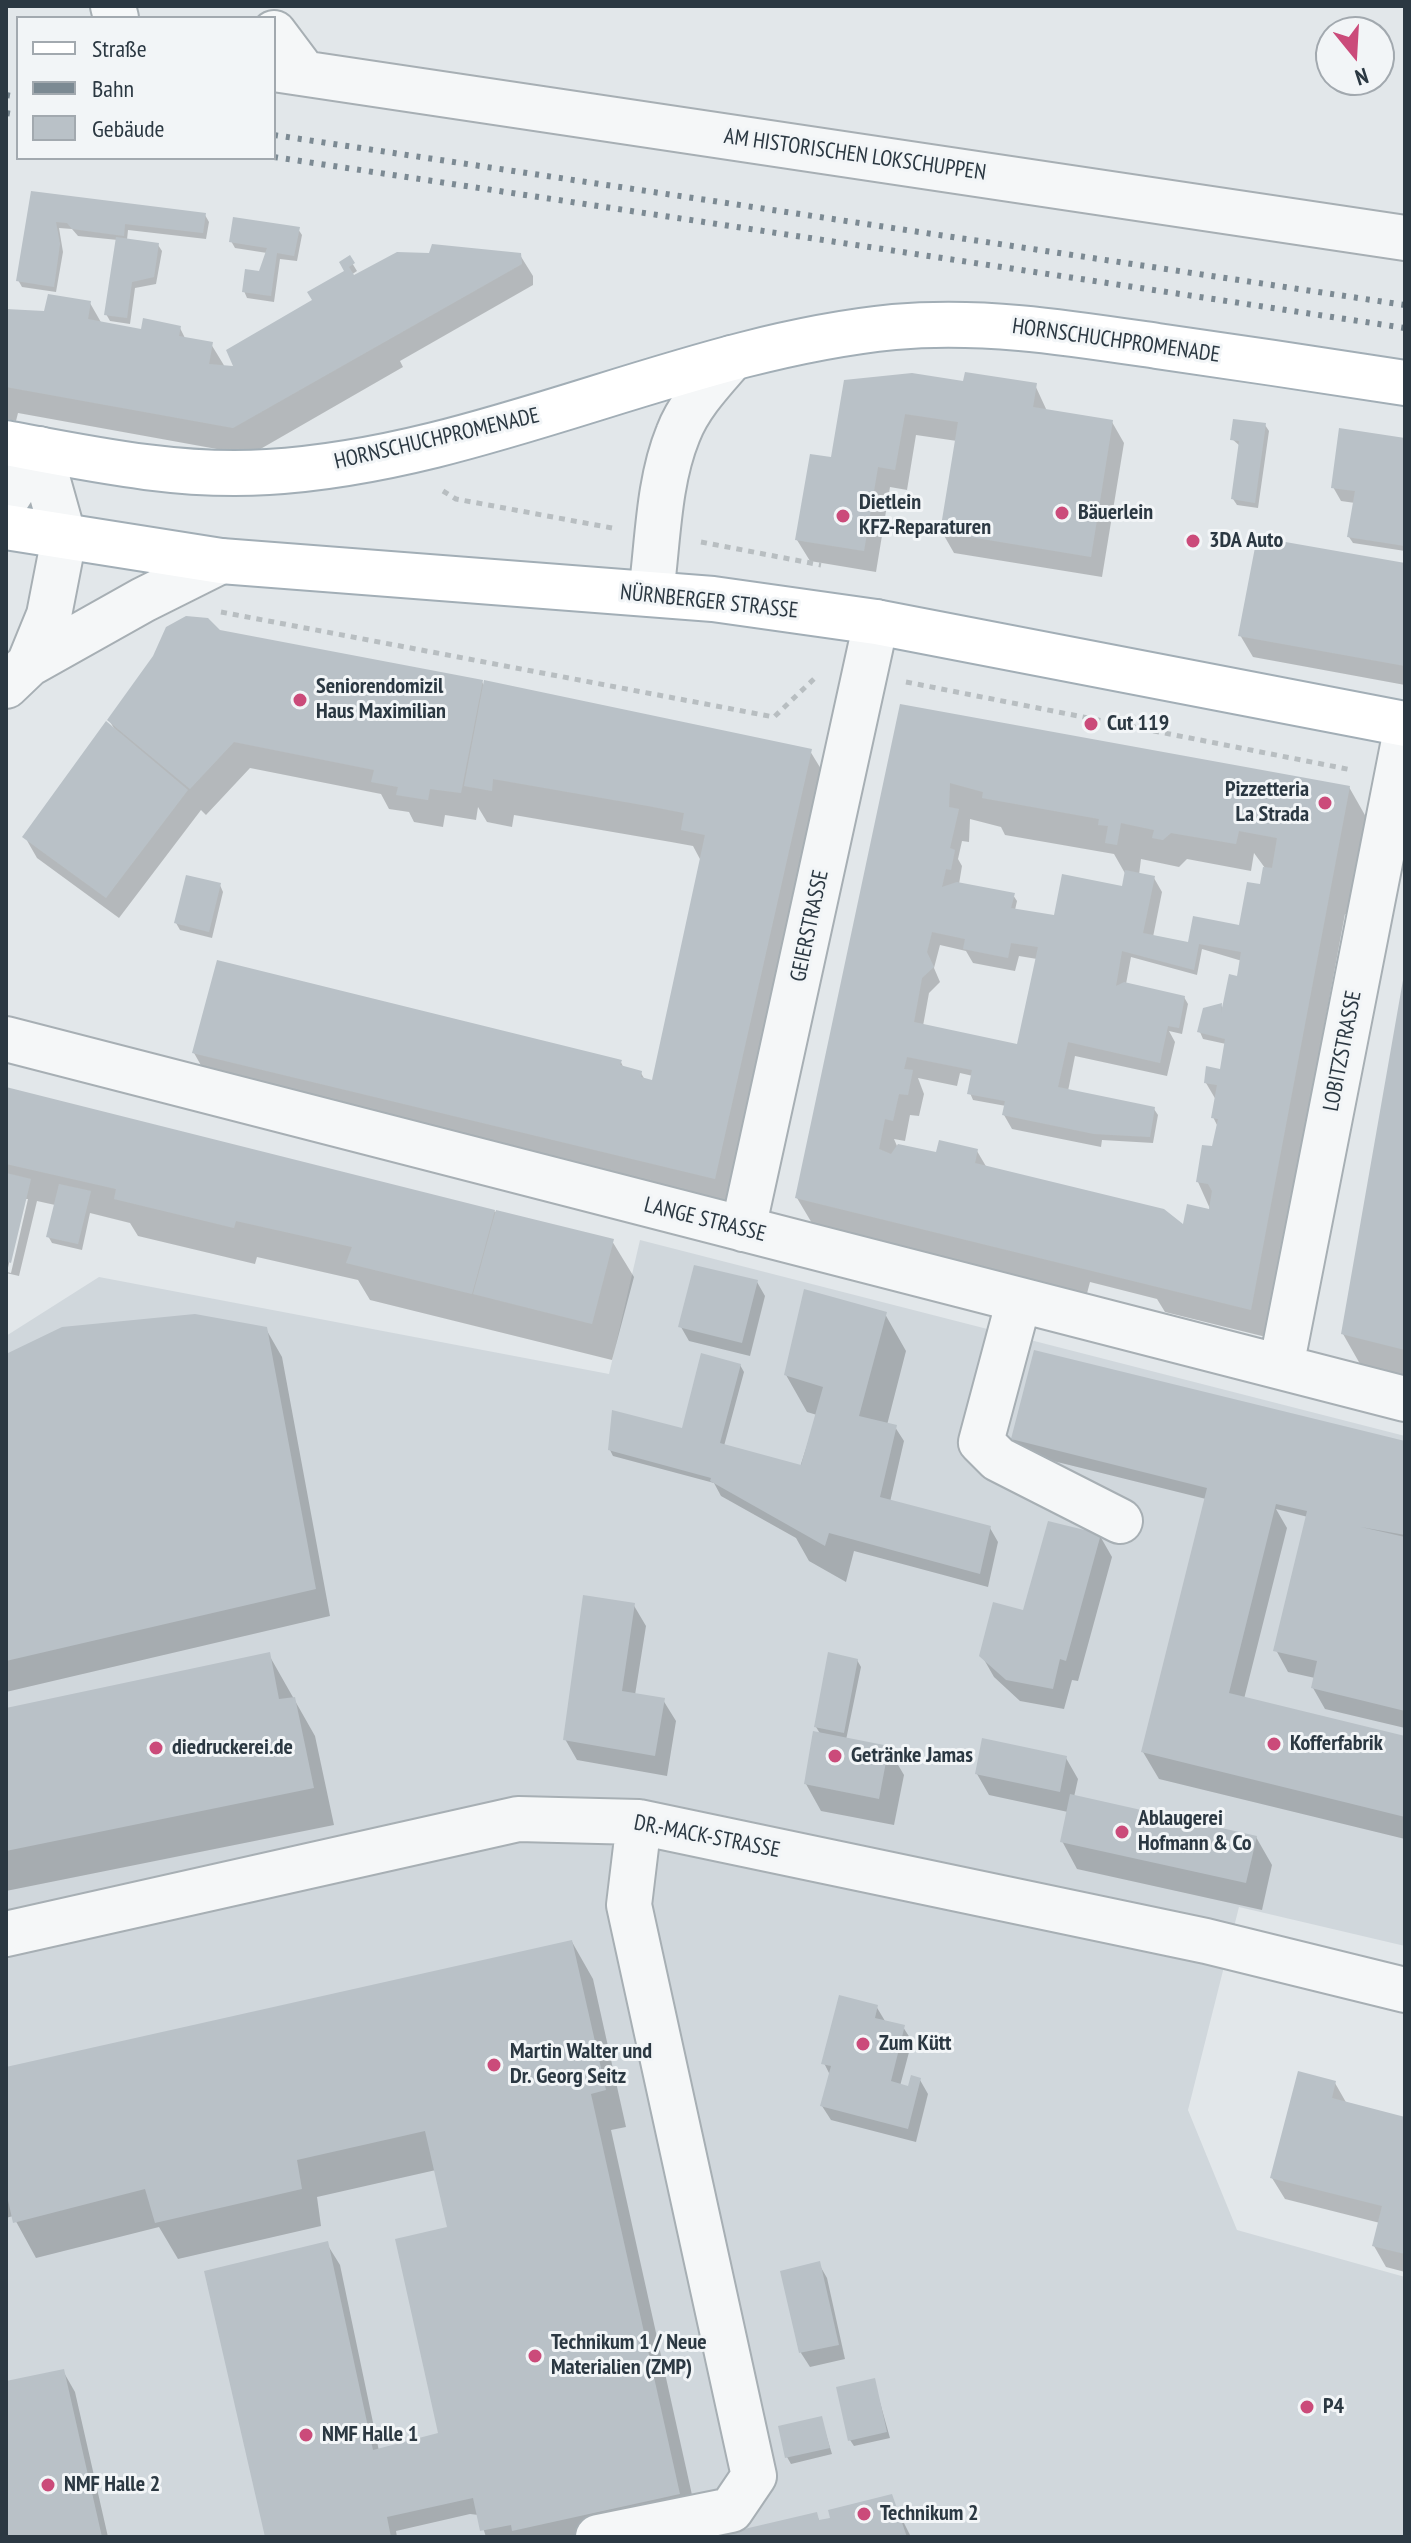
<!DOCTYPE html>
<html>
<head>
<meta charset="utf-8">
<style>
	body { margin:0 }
	#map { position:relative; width:1411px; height:2543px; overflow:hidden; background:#e2e7ea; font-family:"PT Sans Narrow",sans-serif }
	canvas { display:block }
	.frame { position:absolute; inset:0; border:8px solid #2b3842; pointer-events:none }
	.legend { position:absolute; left:16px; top:16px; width:260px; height:144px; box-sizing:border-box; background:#f2f5f7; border:2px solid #a2a9af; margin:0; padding:10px 14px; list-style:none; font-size:24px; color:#2b3842 }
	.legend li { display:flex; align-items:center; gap:16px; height:40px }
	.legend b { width:40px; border:2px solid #a2a9af }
	.north { position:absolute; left:1315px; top:16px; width:80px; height:80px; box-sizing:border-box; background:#f2f5f7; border:2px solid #a2a9af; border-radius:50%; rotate:162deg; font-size:22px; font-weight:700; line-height:32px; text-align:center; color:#2b3842 }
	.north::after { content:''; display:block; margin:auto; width:28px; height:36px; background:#cb4b7a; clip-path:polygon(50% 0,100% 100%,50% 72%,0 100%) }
</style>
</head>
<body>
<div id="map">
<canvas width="1411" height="2543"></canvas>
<div class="frame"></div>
<ul class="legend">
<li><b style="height:10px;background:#fff"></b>Straße</li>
<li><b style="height:10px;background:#7c8a93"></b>Bahn</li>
<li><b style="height:22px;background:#b9c1c7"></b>Gebäude</li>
</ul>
<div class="north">N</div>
</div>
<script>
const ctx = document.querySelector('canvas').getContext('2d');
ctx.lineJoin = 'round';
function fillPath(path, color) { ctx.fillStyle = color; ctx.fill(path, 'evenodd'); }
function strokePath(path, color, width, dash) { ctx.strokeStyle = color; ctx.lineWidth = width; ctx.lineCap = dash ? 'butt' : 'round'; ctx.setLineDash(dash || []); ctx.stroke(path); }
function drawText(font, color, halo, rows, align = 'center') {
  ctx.font = font + ' "PT Sans Narrow",sans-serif'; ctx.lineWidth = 6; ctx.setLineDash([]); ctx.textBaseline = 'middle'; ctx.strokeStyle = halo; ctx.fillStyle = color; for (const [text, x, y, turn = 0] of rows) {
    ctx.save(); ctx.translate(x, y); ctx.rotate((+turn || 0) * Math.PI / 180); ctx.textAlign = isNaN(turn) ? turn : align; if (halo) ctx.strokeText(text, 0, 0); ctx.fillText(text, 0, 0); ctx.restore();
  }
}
fillPath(new Path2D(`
	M640 1240 1405 1436V1946L1239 1907 1188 2110 1237 2230 1405 2277V2537H6V1336L99 1277 609 1374Z`), '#d0d7dc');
fillPath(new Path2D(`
	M32 193 205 215 209 222 206 239 128 230 127 240 158 245 162 251 156 284 135 288 130 324 110 321 106 314 118 240 78 236 72 229 59 228 63 252 56 292 22 287 18 280Z
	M298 229 302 235 297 261 280 259 274 302 247 298 244 291 260 273 267 253 235 248 231 241Z
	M520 255 533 276V285L400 361 403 367 250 455 18 413 16 421 6 419V311L45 313 90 303 102 324 143 332 180 328 186 340 211 344 225 367 236 368 346 271 349 258 357 271 351 275 358 287Z
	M846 382 1035 385 1047 411 1112 422 1124 443 1102 577 954 553 942 532 957 441 916 435 907 490 890 487 876 572 810 561 797 540 833 460Z
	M1265 425 1269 431 1258 508 1237 505 1233 499 1240 446 1232 439Z
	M1405 440V551L1353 543 1349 537 1355 503 1341 501 1333 487Z
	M1405 566V685L1253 657 1240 635Z
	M219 632 482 682 485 687 810 751 832 787 736 1215 215 1090 194 1053 621 1062 624 1069 641 1073 645 1080 653 1082 701 861 693 846 671 842 514 815 512 827 487 822 478 807 476 820 445 815 443 827 414 822 409 812 389 809 381 794 250 768 206 815 201 810 119 918 37 858 25 837 115 730 109 720Z
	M901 707 1349 787 1370 824 1352 915 1345 914 1266 1337 1165 1312 1157 1299 1090 1282 1085 1301 819 1235 797 1198ZM970 819 1001 827 1005 835 1114 854 1126 875 1123 888 1056 918 1015 910 1017 901 1013 895 959 884 962 866 958 859 962 841 969 842ZM1254 853 1265 868 1261 887 1240 931 1190 944 1153 937 1162 892 1154 878 1139 875 1141 859 1179 867 1187 859 1251 871ZM940 945 966 951 973 963 1015 971 1019 956 1037 959 1018 1050 923 1026 929 993 940 982 934 968ZM1202 949 1242 961 1239 979 1224 1010 1221 1005 1200 1032 1203 1039 1226 1044 1221 1071 1206 1083 1216 1100 1213 1117 1218 1127 1214 1148 1198 1182 1211 1211 1184 1228 987 1168 977 1151 938 1155 897 1146 894 1139 905 1141 910 1115 919 1116 924 1094 918 1078 957 1086 960 1073 973 1076 970 1093 973 1100 1006 1106 1004 1115 1012 1129 1101 1147 1102 1140 1153 1143 1158 1115 1154 1109 1068 1091 1075 1056 1167 1076 1175 1042 1169 1031 1182 1034 1188 1004 1184 997 1126 984 1131 957 1197 975Z
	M220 885 223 892 212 938 180 930 176 923Z
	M1405 984V1381L1364 1371 1343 1334Z
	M6 1089 612 1241 634 1277 612 1360 370 1300 358 1280 257 1257 255 1264 138 1236 130 1223 90 1213 82 1250 52 1243 48 1236 55 1205 37 1201 19 1276 6 1273ZM24 1199H28L11 1273 7 1272Z
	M757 1282 765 1296 750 1356 689 1341 681 1327Z
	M885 1314 906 1351 887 1425 895 1427 904 1441 890 1502 990 1528 998 1542 988 1587 854 1551 846 1582 809 1561 796 1538 721 1496 714 1483 613 1456 610 1450 683 1430 740 1365 744 1372 724 1446 800 1467 817 1415 807 1412 786 1375Z
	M266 1329 282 1357 330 1616 6 1692V1356Z
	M1013 1439 1405 1443V1728L1325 1709 1313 1688 1315 1678 1288 1672 1276 1650 1308 1517 1276 1509 1287 1528 1244 1699 1405 1738V1839L1159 1779 1143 1752 1206 1499 1021 1453Z
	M1100 1536 1112 1557 1078 1681 1072 1680 1064 1709 1020 1701 994 1677 982 1656Z
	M633 1604 646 1626 635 1695 663 1700 676 1721 667 1776 577 1760 565 1739Z
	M269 1655 315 1736 334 1825 6 1891V1710Z
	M857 1660 861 1667 846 1740 888 1748 904 1775 894 1825 821 1811 806 1784 821 1735 816 1727Z
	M1066 1758 1078 1779 1074 1797 1256 1837 1272 1865 1262 1910 1077 1869 1062 1841 1068 1812 989 1795 977 1774Z
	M572 1942 593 1979 626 2127 611 2130 700 2531 673 2537H486L479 2515 470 2514 396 2531 397 2537H267L327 2244 340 2265 379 2451 442 2445 449 2228 436 2170 317 2197 321 2226 178 2259 159 2227 36 2258 13 2216 6 2218V2071Z
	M876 2006 885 2021 903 2027 912 2041 900 2086 910 2088 920 2080 928 2094 916 2142 831 2120 822 2106 830 2075 824 2063Z
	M1335 2083 1347 2104 1405 2119V2272L1386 2267 1374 2246 1380 2223 1285 2199 1272 2178Z
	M819 2264 827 2278 845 2359 810 2367 801 2353 783 2272Z
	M63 2371 75 2392 108 2537H6V2383Z
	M874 2381 890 2438 854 2446 850 2440Z
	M821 2418 832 2454 791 2464 787 2457Z
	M891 2497 911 2537H714L816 2514 820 2522Z`), '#0003');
fillPath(new Path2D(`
	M31 191 206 213 203 233 125 224 124 236 72 229 67 223 56 222 60 244 54 287 16 281Z
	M233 217 300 227 294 256 277 253 271 296 242 292 245 269 259 271 267 248 229 242Z
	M116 237 159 243 154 277 132 282 127 318 104 315Z
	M432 244 521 253 522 264 233 428 6 387V309L44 311 48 294 91 301 88 319 141 329 143 318 181 326 179 336 213 342 209 364 233 366 226 350 312 300 307 292 344 271 339 262 350 255 355 263 349 267 354 275 397 252 429 253Z
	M965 372 1037 383 1033 407 1113 420 1091 557 940 532 958 422 905 414 895 470 878 467 864 551 795 540 810 454 831 457 844 380 912 373 963 381Z
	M1233 419 1266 423 1255 503 1231 499 1239 441 1230 440Z
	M1339 428 1405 438V546L1347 537 1355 491 1331 488Z
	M1257 537 1405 563V666L1238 636Z
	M186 616 208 618 220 630 483 680 461 793 430 789 428 800 396 795 398 787 371 782 374 770 234 742 190 789 107 720 153 656 166 627Z
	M484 680 812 749 715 1179 192 1053 217 960 622 1060 620 1065 642 1071 641 1077 652 1080 705 835 681 830 684 813 648 806 493 779 492 791 464 786Z
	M900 704 1350 786 1251 1310 795 1198ZM950 783 983 792 982 798 1099 819 1098 825 1108 826 1105 843 1117 845 1121 823 1154 830 1152 838 1163 840 1171 833 1236 844 1239 831 1277 838 1272 868 1263 867 1260 884 1247 882 1239 925 1193 916 1188 942 1143 933 1155 876 1125 870 1122 886 1062 874 1054 915 1011 908 1015 893 957 882 942 887 946 869 951 870 955 850 950 848 959 809 949 807ZM932 932 965 939 963 949 1008 958 1011 943 1038 947 1017 1044 914 1022 922 978 934 967 927 952ZM1199 944 1241 952 1237 976 1229 974 1221 1013 1222 1003 1203 1008 1197 1032 1225 1039 1220 1069 1206 1066 1204 1083 1217 1085 1211 1118 1218 1119 1212 1146 1202 1145 1196 1182 1208 1184 1212 1191 1209 1209 1187 1204 1183 1224 1164 1209 975 1163 978 1149 939 1140 936 1152 898 1144 891 1154 879 1149 885 1119 893 1121 899 1094 908 1095 913 1070 904 1069 907 1057 972 1070 967 1094 1005 1101 1002 1115 1094 1134 1150 1137 1155 1107 1058 1087 1068 1042 1160 1063 1168 1026 1179 1028 1185 996 1124 982 1116 986 1122 951 1194 970Z
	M106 721 188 790 106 898 22 837Z
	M186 875 221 883 209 932 174 923Z
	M1403 980H1405V1350L1341 1334Z
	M6 1087 495 1210 472 1294 346 1263 352 1247 236 1221 234 1228 114 1199 116 1189 6 1164Z
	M6 1173 31 1179 11 1263 6 1261Z
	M59 1184 91 1191 78 1244 46 1237Z
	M496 1210 614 1239 592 1324 473 1294Z
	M694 1265 758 1280 742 1343 678 1327Z
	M804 1289 887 1312 859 1416 897 1425 880 1497 991 1526 980 1574 829 1533 825 1546 710 1481 711 1478 608 1450 612 1410 682 1428 701 1353 741 1364 720 1443 801 1465 823 1387 784 1375Z
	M195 1314 267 1327 316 1589 6 1661V1354L62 1327Z
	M1034 1350 1405 1441V1535L1361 1527 1405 1537V1711L1311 1688 1317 1661 1273 1651 1307 1511 1276 1504 1229 1693 1405 1736V1817L1141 1752 1207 1488 1011 1439Z
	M1048 1521 1101 1534 1066 1661 1060 1659 1053 1689 1006 1680 979 1656 993 1602 1023 1610Z
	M583 1595 635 1603 622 1691 665 1698 655 1756 563 1740Z
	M270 1652 279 1699 295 1697 314 1788 6 1851V1708Z
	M828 1652 858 1659 844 1733 814 1727Z
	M813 1731 889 1746 879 1799 804 1784Z
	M982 1738 1067 1756 1060 1792 975 1774Z
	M1070 1794 1257 1836 1246 1883 1060 1842Z
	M572 1940 606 2090 591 2094 680 2494 512 2531 511 2525 480 2531 473 2498 387 2517 391 2537H265L204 2271 328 2241 373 2450 438 2433 395 2239 447 2227 425 2131 297 2160 302 2189 155 2223 145 2189 13 2223 6 2191V2067Z
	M839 1995 878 2005 875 2018 905 2025 891 2081 908 2086 911 2075 921 2078 908 2129 820 2106 831 2066 821 2064Z
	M1298 2071 1336 2081 1332 2098 1405 2117V2254L1372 2246 1382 2206 1270 2178Z
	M820 2261 839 2345 799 2353 780 2271Z
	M64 2369 102 2537H6V2381Z
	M875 2378 887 2432 848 2441 836 2387Z
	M822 2416 830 2448 785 2458 778 2426Z
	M892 2494 907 2537H710L817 2512 819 2520 830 2518 828 2510Z`), '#b9c1c7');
const minor = new Path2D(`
	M113 6 116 18
	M274 33 304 73
	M274 69 1405 238
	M6 500 39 449
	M651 594C658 542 658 483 678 434 689 405 712 381 732 358
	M29 664 143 600 221 561
	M6 686 29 664 49 615 64 538 39 449
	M6 1039 1405 1399
	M743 1229 876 622
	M1019 1300 981 1442 998 1459 1120 1521
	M1281 1367 1405 735
	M6 1934 518 1819 639 1822 1206 1941 1405 1990
	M598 2537 731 2510 754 2476 629 1905 639 1822`);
const major = new Path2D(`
	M6 443C91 459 181 478 268 472 484 459 681 348 894 327 984 319 1070 333 1157 346 1240 358 1322 370 1405 383
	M6 527 221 561 713 599 876 622 1405 724`);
strokePath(minor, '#a7afb4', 48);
strokePath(major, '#a2aeb6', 48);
strokePath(new Path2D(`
	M443 491 456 499 612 528
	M701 542 821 565
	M221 612 774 717 817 676
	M906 682 1352 770`), '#b8bec1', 5, [6, 6]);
strokePath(minor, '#f5f7f8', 44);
strokePath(major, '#fff', 44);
strokePath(new Path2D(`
	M6 95 18 97
	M6 113 18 115
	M274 135 1405 305
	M274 157 1405 328`), '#7c8a93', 6, [4, 8]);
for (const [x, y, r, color] of [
	[1062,513,8,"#cb4b7a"],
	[843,516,8,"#cb4b7a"],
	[1193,541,8,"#cb4b7a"],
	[300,700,8,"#cb4b7a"],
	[1091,724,8,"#cb4b7a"],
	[1325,803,8,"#cb4b7a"],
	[1274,1744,8,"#cb4b7a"],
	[156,1748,8,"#cb4b7a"],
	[835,1756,8,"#cb4b7a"],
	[1122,1832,8,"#cb4b7a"],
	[863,2044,8,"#cb4b7a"],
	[494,2065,8,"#cb4b7a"],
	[535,2356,8,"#cb4b7a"],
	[1307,2407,8,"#cb4b7a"],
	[306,2435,8,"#cb4b7a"],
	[48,2485,8,"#cb4b7a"],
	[864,2514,8,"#cb4b7a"]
]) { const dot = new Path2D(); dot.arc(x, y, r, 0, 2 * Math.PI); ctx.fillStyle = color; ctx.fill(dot); strokePath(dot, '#f2f5f7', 3); }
drawText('22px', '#2b3842', '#f2f5f7', [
	["AM HISTORISCHEN LOKSCHUPPEN",855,155,8],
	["HORNSCHUCHPROMENADE",1116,341,8],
	["HORNSCHUCHPROMENADE",437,439,-13],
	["NÜRNBERGER STRASSE",709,602,6],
	["GEIERSTRASSE",810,926,-78],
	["LOBITZSTRASSE",1343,1051,-79],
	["LANGE STRASSE",705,1220,14],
	["DR.-MACK-STRASSE",707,1837,11]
]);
drawText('bold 22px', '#2b3842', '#f2f5f7', [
	["Dietlein",859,503],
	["KFZ-Reparaturen",859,528],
	["Bäuerlein",1078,513],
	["3DA Auto",1209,541],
	["Seniorendomizil",316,687],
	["Haus Maximilian",316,712],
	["Cut 119",1107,724],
	["Pizzetteria",1309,790,"right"],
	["La Strada",1309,815,"right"],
	["Kofferfabrik",1290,1744],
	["diedruckerei.de",172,1748],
	["Getränke Jamas",851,1756],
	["Ablaugerei",1138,1819],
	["Hofmann & Co",1138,1844],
	["Zum Kütt",879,2044],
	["Martin Walter und",510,2052],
	["Dr. Georg Seitz",510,2077],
	["Technikum 1 / Neue",551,2343],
	["Materialien (ZMP)",551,2368],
	["P4",1323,2407],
	["NMF Halle 1",322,2435],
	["NMF Halle 2",64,2485],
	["Technikum 2",880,2514]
], 'left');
</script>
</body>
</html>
